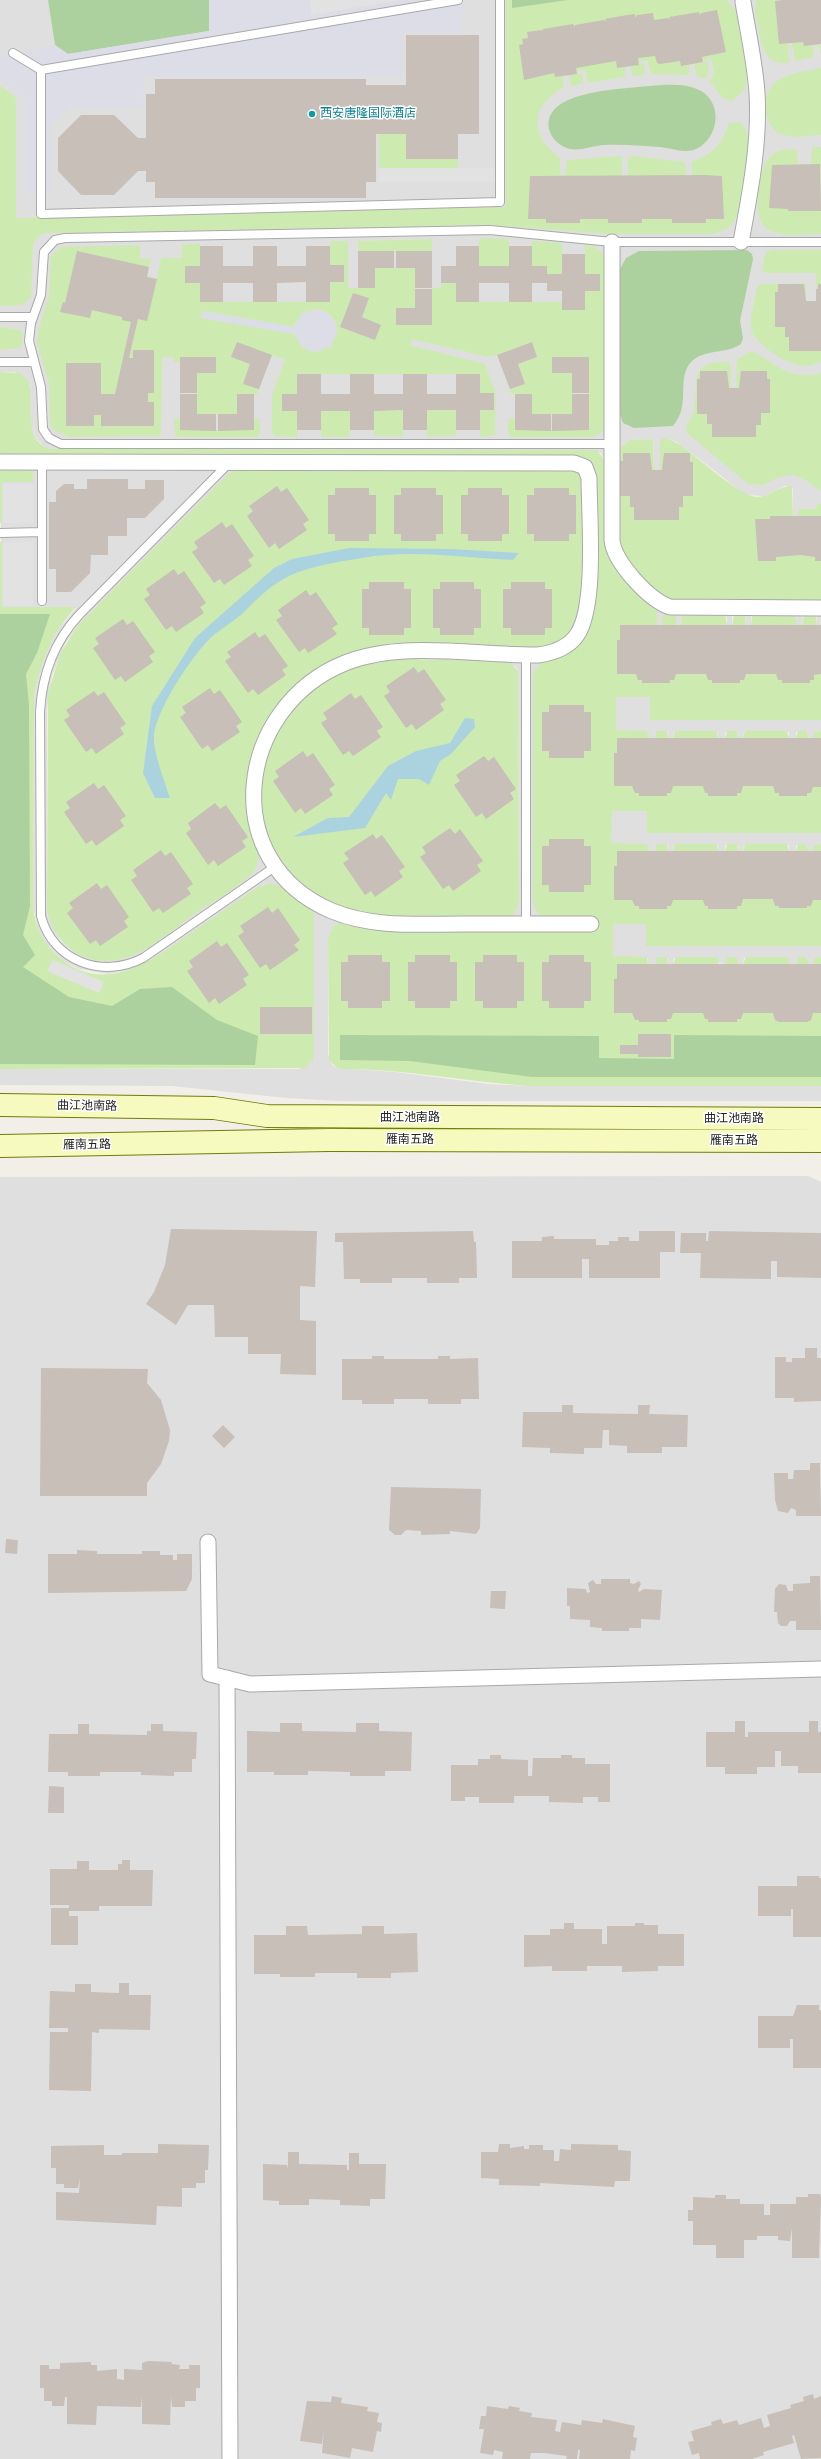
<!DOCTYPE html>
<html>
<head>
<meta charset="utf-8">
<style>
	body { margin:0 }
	canvas { display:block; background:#f2efe9 }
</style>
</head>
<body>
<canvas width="821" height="2459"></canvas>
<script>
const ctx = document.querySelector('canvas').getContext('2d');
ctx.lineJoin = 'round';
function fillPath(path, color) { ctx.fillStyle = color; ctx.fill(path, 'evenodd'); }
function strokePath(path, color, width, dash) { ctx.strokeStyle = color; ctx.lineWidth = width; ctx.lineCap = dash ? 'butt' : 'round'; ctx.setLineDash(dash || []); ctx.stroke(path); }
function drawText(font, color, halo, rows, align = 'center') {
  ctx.font = font + ' Karla,"Noto Sans SC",sans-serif'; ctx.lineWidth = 3; ctx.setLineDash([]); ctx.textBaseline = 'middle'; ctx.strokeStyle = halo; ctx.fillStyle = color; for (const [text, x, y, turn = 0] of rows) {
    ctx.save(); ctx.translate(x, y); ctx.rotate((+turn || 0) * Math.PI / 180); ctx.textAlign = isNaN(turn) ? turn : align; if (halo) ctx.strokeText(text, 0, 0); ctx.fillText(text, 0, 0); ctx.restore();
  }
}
fillPath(new Path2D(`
	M0 0H821V504L817 505 816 509H799V516H793V488L785 486 764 496 746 495 677 442 669 439H660V470H654L653 439 629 440 620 448 821 601V625H817V617L803 616 802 625H796V617L751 616V625H746V617L732 616V625H727V617L682 615 681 625H676V617L670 615 662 616V625H657V611L613 564 607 555 605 544V461L601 453 593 450H53L44 447 36 438 31 426 30 385 15 372H0Z
	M0 456H574L590 463 596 478 595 602 533 902 591 931 337 924 334 925 328 938V1054L332 1065 337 1068 395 1072 488 1084 529 1086H821V1101H340L286 1098 172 1086 0 1085V1069H299L314 1054V918L264 884 152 960 131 970 108 974 79 969 63 961 47 945 38 929 33 906 34 700 39 671 47 649 58 630 76 608 2 607ZM233 471 343 657 308 675 286 694 269 717 256 744 249 772 247 791 249 820 258 848 255 870 136 954 108 961 89 958 71 950 60 940 47 910V709L52 675 65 644 78 625ZM419 658 515 666 518 671 519 902 345 908 332 903Z
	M616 697H650V720H821V731L814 732V738H809L806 731 796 732V738H789V732H744L743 738H738V733L725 732V738H718V732H674L673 738H668V732L656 731 655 738H648L647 731H616Z
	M611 811H647V833H821V844L814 845V851H809L806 844 796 845V851H789V845H744L743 851H738V846L725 845V851H718V845H674L673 851H668V845L656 844 655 851H648L647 844H611Z
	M613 924H646L647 946H821V957L814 958V964H809L806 957H798L796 964H789L786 957 744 958 743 964H738L728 957 725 964 674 958 673 964H668V958L655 964H648V958L613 957Z
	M808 1176 821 1182V2459H0V1177Z`), '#e0dfdf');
fillPath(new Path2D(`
	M506 0H727L737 12 747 75 745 89 733 101 724 99 710 82 714 71 711 59 703 60V62L708 61 709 71 705 79 697 76 694 64 689 65V75L651 74 647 60 639 62V65L644 64 645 73 643 75 633 76 630 66 625 67V77L589 83 587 81 585 69 577 71V74L582 73 583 83 573 86 570 84 569 75 563 76 564 87C529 107 529 134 560 158V175H565L567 160 620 156 622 158V175H628V158L631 156 685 162 686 175H692V162C705 156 717 151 723 137 726 132 727 127 729 123L739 122C744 125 747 132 748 138 750 155 743 210 733 223 727 230 720 232 711 234H612L488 225 47 233 42 234 33 243 31 296 23 305 0 306V85L16 98V218L506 207Z
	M757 0H821V55L818 44 813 45 814 57 795 61 792 43 788 44 789 63C764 66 761 44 758 25 756 16 753 9 757 0Z
	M821 68V135L791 137 777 133C769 124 765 117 765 105 767 74 796 73 821 68Z
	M379 134H406L407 159H458V168H379Z
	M812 147H821V234C805 234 781 238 767 229 750 217 758 164 773 154 780 149 789 149 797 149L798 164H811Z
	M479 238 509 239V266H479Z
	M432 239V251H358V241Z
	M330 241H348V288H375V268H415V308H396V325H432V288H441V283H456V302H562V310H585V291L600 290V274H585V245C596 246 603 250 605 261V425L601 433 593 437H512L508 433V419H515V430H589V357H552V373H572V414H532V394H511L497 355 488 357 412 339 410 345 485 364 496 394 495 435 480 437V410H494V394L480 393 479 374H298L297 437 275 436 272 433V394L285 360 272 355 257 394H237V414H197V373H216V357H180V362H174V357H162L161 433 159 436 68 437 54 430 50 424 49 383 37 344 39 327 49 296 51 256 60 247 140 245V259H151L147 276 157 279 161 258H182V244H200V266H186L200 283V302H329L330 282H344V265H330ZM353 293 369 298 362 317 381 325 375 340 340 327ZM203 311 294 327 295 323 325 311C348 325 335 354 309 351L294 334ZM532 342 537 357 518 364 525 383 510 389 497 355Z
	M532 241 562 243V274H547V266H532Z
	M771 250H821V362C816 363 811 366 806 366 787 366 759 346 751 331V317L757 287 760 284 806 283V301H816V273H766L762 270 765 254Z
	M0 327 21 330 23 335 21 348 0 350Z
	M750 352C757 352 761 356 767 360 785 372 800 379 821 373V491L802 478 792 475 779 477 764 485 748 484 687 433C684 426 692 418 694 411 700 382 685 361 730 362L731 387 736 388 737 359Z
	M0 372 20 373 28 380C36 401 21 440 50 449L597 450 605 461V544C607 564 640 599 657 611V625H662V616L665 614 676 615V625H681L682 615H725L727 625H732L734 615H745L746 625H751L752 615H795L797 625H802L804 615H816L817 625H821V720H650V697H616V730L647 731 649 738H655L656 731H667L668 738H673L675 731H717L718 738H725L727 731H737L738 738H743L745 731H787L789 738H796L798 731H806L809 738H813L814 732 821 731V833H647V811H612L611 843 647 844 649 851H655L656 844H667L668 851H673L675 844H717L718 851H725L727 844H737L738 851H743L745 844H787L789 851H796L798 844H806L809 851H813L814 845 821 844V946H646V924H613V956L647 957 648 964H655L657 957H667L668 964H673L676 957H716L718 958V964H725L727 957H737L738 964H743L746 957H786L789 958V964H796L798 957H806L809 964H814V958L821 957V1086H529C467 1082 405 1069 343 1069L337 1068 329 1060 328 938 334 925 340 923 542 917 537 913 533 902V676C535 658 578 643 589 627 602 607 596 507 596 478L590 463 574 456H0Z
	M403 410V436H374V411Z
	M427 410H456V436H427Z
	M321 411H350V437H321Z
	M174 419H180V430H254V419H260V433L257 437H178L175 434Z
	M653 439 654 470H660V439H669L681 445C695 456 742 497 757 497 770 497 778 486 792 486L793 516 798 515 799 509H816L817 504H821V601L672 600C652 594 628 563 619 545L620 448 629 440Z
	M0 469H33V482H2V523H0Z
	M235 470H578L583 478C583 513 591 615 565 638 557 646 544 647 534 648L343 657 325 665 301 681 286 694 269 717 256 744 250 762 247 801 251 830 260 855 255 871C238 887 216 900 196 913 177 927 157 944 136 954 96 973 56 952 47 910L48 694 60 654 78 625 228 474Z
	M0 542H2V607H76C51 634 39 664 34 700L33 906C35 927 44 945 61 959 107 996 154 959 192 932 214 917 236 902 258 887 275 879 284 888 298 899 304 903 310 907 314 914V1054L313 1060 305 1068 0 1069Z
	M398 659 504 661 510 662 518 671 519 902 515 913 509 917C455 917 382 926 332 903 245 862 241 758 306 694 330 671 366 662 398 659Z`), '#cdebb0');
fillPath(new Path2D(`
	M48 0H209V31L68 54 55 45Z
	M512 0H568L512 8Z
	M649 86C664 85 683 83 697 89 724 100 720 138 696 149 684 154 672 148 660 147 641 146 622 144 603 145 593 146 580 151 570 149 561 147 553 140 550 132 537 90 624 89 649 86Z
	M747 250 752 254 753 259 740 321 743 338 741 344C727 354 705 349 692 361 675 378 692 404 673 426L634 428 623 423 619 412V271L626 258 639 251Z
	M0 614H50L37 653 26 674 29 705 30 906 23 935 35 955 23 967 69 997 112 1006 140 989 172 987 217 1020 258 1036 255 1065 0 1064Z
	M340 1035 599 1036V1058L674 1059V1035L821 1036V1077H532L410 1061 340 1060Z`), '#add19e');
fillPath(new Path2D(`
	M310 0H403L310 15Z
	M379 168H502V182H379Z
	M3 484H33V523H3Z
	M3 542H33V606H3Z
	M53 960 104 982 99 993 47 971Z`), '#e2e2e2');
fillPath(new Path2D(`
	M209 0H310L311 15 403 0H462V33H402V76H144L143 106H71L50 127V192H26V99L0 79V56L55 45 68 54 209 31Z
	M318 309 331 316 337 331 331 346 317 352 302 347 294 334 201 318 202 311 294 327 302 313Z`), '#dddde8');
fillPath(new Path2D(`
	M349 548 451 549 519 553 513 560C463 558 412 549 362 558 339 562 310 566 289 576 269 586 257 599 242 614 234 621 224 627 215 634 195 650 155 711 154 737 153 751 165 783 170 798H155L143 773 152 706 195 638 274 568 292 559Z
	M465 718 474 719 475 727 451 754 440 761 429 785 419 779H398L391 800 386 793 365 828 293 837 328 818 349 817 388 766 416 751 450 743Z`), '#aad3df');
fillPath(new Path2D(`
	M783 0H821V44L804 46 803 42 779 44 775 1Z
	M717 10 726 52 702 57 703 62 681 66 680 61 660 64 657 63 655 56 638 58 639 65 617 68 616 61 576 68 577 74 555 77 554 73 524 80 519 45 523 44 522 39 528 38 527 32 542 30V32L543 29 573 24 575 27V25L604 20 606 22 605 19 627 15 635 14V18L637 15 653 13 654 20 668 18 670 20 669 17 699 12 700 15 701 13Z
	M406 35H479V134H458V159H406V134H376V182H366V198H155V182H146V171H138L114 195H81L58 171V138L81 115H114L138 138H146V94H155V79H366V85H406Z
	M820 164 821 211H788V209L769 208 772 165Z
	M704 175 722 176 724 219H706V223H672V219H642V223H608V219H580V223H546V219H528L530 176Z
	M200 246H223V266H253V246H277V266H306V246H330V265H344V282H330V302H306V282L277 283V302H253V283H223V302H200V283H185V266H200Z
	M456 246H479V266H509V246H532V266H547V274H562V254H585V274H600V291H585V310H562V291H547V283H532V302H509V283H479V302H456V283H441V266H456Z
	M77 251 149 267 147 277 157 279 147 321 138 319 129 358H133V350H154V393H148V402H154V426H101V415H94V426H66V363H101V394H115L131 322 122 320V317L92 310 90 318 60 312 63 302 65 303Z
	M358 251H394V268H375V288H358Z
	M396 251H432V288H415V268H396Z
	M778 284H804L806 301H816V289H818V284H821V351H789V337H785V327H775V292H778Z
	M415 289H432V325H396V308H415Z
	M353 293 369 298 362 317 381 325 375 340 340 327Z
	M237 342 272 355 259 389 243 384 250 364 231 357Z
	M532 342 537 357 518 364 525 384 510 389 497 355Z
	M180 357H216V373H197V393H180Z
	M552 357H589V393H572V373H552Z
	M700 371H727L729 388H739L741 371H767V379H770V413H761V425H756V437H712V424H707V414H697V379H700Z
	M297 374H321V394H350V374H374V394H403V374H427V394H456V374H480V393H494V410H480V430H456V410H427V430H403V410L374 411V430H350V411H321V430H297V411H282V394H297Z
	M180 394H197V414H216V431L180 430Z
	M237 394H254V430L218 431V414H237Z
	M515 394H532V414H551V431L515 430Z
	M572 394H589V430L552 431V414H572Z
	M623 453H650L652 470H662L664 453H690V462H693V496H683V507H679V520H634V507H630V496H620V461H623Z
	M87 479H128V489H145V480H164V499L145 518H127V536H108V555H91L90 573 71 592H56V569H49V502H56V491L64 484H74V489H87Z
	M277 486 281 492 287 488 309 520 303 524 307 530 279 549 275 543 269 548 247 516 253 511 249 506Z
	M335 488H369V495H376V534H369V541H335V534H328V495H335Z
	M401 488H436V495H443V534H436V541H401V534H394V495H401Z
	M468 488H502V495H509V534H502V541H468V534H461V495H468Z
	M534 488H569V495H576V534H569V541H534V534H527V495H534Z
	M770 516H821V561H815V557L801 555 776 557V561H758L755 519H770Z
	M222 522 226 528 232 524 254 556 248 560 252 566 224 585 220 579 214 583 192 552 198 548 194 542Z
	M174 569 178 575 184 571 206 603 200 607 204 613 176 632 172 626 166 630 144 599 150 595 146 589Z
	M369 582H404V589H411V628H404V635H369V628H362V589H369Z
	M440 582H474V589H481V628H474V635H440V628H433V589H440Z
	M511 582H545V589H552V628H545V635H511V628H503V589H511Z
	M306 590 310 596 316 592 338 624 332 628 337 634 308 653 305 648 299 652 276 620 282 616 278 610Z
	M123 619 127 625 133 621 155 652 149 656 153 662 125 682 121 676 115 680 93 648 99 644 95 638Z
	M620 625H821V674L814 675V680H810V683H782V680H778L776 674H746L744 680H740V683H712V680H708L706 674H676L674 680H670V683H642V680H638L636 674H617V640H620Z
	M255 632 259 638 265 634 288 666 282 670 286 675 258 695 253 689 248 693 225 661 231 657 227 652Z
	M414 667 418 673 424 669 446 700 440 704 444 710 416 730 412 724 406 728 384 696 390 692 386 686Z
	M210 688 214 694 220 690 242 722 236 726 240 732 212 751 208 745 202 749 180 717 186 713 182 707Z
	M94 691 98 696 104 692 126 724 120 728 124 734 96 754 92 748 86 752 64 720 70 716 66 710Z
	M351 693 355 699 361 695 383 727 377 731 381 737 353 756 349 751 343 755 321 723 327 719 323 713Z
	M549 705H584V712H591V751H584V758H549V751H542V712H549Z
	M617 738H821V787H813L811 793H807V796H779V793H775L773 786H743L741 793H737V796H708V793H705L703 786H673L671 793H667V796H639V793H635L632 786H614V753H617Z
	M303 751 307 757 313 753 335 785 329 789 333 795 305 814 301 808 295 813 273 781 279 777 275 771Z
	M484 756 488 761 494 757 516 789 510 793 514 799 486 819 482 813 476 817 454 785 460 781 456 775Z
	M94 783 98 789 104 785 126 816 120 820 124 826 96 846 92 840 86 844 64 812 70 808 66 802Z
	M215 803 220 809 226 805 248 837 242 841 246 847 218 866 214 860 208 865 186 833 191 829 188 823Z
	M450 828 455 834 460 829 483 861 477 865 481 871 453 891 449 885 443 889 420 857 426 853 422 847Z
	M373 834 376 839 382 835 405 867 399 871 403 877 375 897 371 891 365 895 343 863 349 859 344 853Z
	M549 839H584V846H591V885H584V892H549V885H542V846H549Z
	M161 850 165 856 171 852 193 884 187 888 191 894 163 913 159 908 153 912 131 880 137 876 133 870Z
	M617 851H821V900H813L811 906H807V908H779V906H775L773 899H743L741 906H737V909H708V906H705L703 900H673L671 906H667V909H639V906H635L632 900H614V866H617Z
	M97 883 101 889 107 885 129 917 124 921 128 927 100 946 96 940 90 944 67 913 73 908 69 903Z
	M268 907 272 913 278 908 300 940 294 945 299 950 270 970 266 964 260 968 238 936 244 932 240 926Z
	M217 941 221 947 227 943 249 975 243 979 247 985 219 1004 215 998 209 1003 187 971 193 967 189 961Z
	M348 955H382V962H390V1001H382V1008H348V1001H341V962H348Z
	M415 955H450V962H457V1001H450V1008H415V1001H408V962H415Z
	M483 955H517V962H524V1001H517V1008H483V1001H475V962H483Z
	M549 955H584V962H591V1001H584V1008H549V1001H542V962H549Z
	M617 964H821V1013H813L811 1020 807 1022H779L775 1020 773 1013H743L741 1019H737V1022H708V1019H705L703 1013H673L671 1019H667V1022H639V1020H635L632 1013H614V979H617Z
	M260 1007H312V1034H260Z
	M638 1034H671V1057H638V1054H620V1045H638Z
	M171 1229 317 1231 315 1287 300 1286V1320L316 1321V1375L280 1374 281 1354H248V1337H215L214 1305H188L176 1325 146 1304 154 1292 165 1265Z
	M473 1231 474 1242H476L477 1278H459V1283H427V1278H392V1283H360V1279H344L343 1242H335V1233Z
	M639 1231H675V1252H660V1278H589V1259H582V1278H512V1241H542V1237L554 1236V1239H596V1245H609V1241H618V1237H629V1241H639Z
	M709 1231 821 1233V1278L777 1277V1261H771V1279L700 1278 701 1253H680L681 1233H706V1241H708Z
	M805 1348H817V1358H821V1401L794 1402V1398H775V1357H786V1362H792V1358H805Z
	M372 1356H384V1359H438V1356H450V1359L478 1358 479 1399H461V1404H428V1399H394V1404H362V1400H342V1359H372Z
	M41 1368 148 1369 147 1383 161 1400 170 1430 169 1441 161 1464 147 1483V1496H40Z
	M562 1405H573V1413L638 1414V1405H650L649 1414 688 1415 687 1447H662V1453H627V1446L609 1445V1430H603L602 1448H584V1454L550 1453V1448L522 1447 523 1412H562Z
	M223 1425 235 1437 224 1448 212 1436Z
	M810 1463H820L821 1516H796V1510L791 1508 788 1513 778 1511 775 1500 774 1473H788V1479H793L794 1470H810Z
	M391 1487 481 1489 480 1528 476 1534 450 1531V1534L421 1535V1531L406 1530 401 1535H395L389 1530Z
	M6 1539 18 1540 17 1554 5 1553Z
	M77 1550 97 1551V1554H142V1551H160V1555H173V1560H177V1554H192V1579L186 1591 48 1593V1554H77Z
	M810 1576H820L821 1630H796V1621H790L787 1626H781L778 1623 777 1612H774L775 1589 779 1584 786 1585 788 1591H793V1584L810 1583Z
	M601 1579H630V1583L634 1584 639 1581 641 1584 638 1590 639 1592 644 1589 662 1590 660 1620 641 1619V1628H629V1631H602V1628L590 1627V1620L570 1619V1606H567V1588L586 1589 587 1593 590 1592 588 1583 593 1580 596 1584H601Z
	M491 1591H506L505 1609 490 1608Z
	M735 1721H745V1737H748V1732H809V1721H818V1732H821V1773H798V1766H781V1751H775V1767H757V1774H725V1767H706V1732H735Z
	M280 1723H302V1731L356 1732V1723H379V1731L412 1732 411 1771H385V1776H350V1772L308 1771V1775H274V1772H247V1731L280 1732Z
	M78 1724H89V1734L147 1735V1731H151V1724H163V1731L197 1732 196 1759H192V1772H174V1776L141 1775V1772H100V1776H68V1772H48L49 1734H78Z
	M490 1755H501V1759L528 1760V1776H532L533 1758H561V1755H572V1758H585V1764H610V1802H598V1797H583V1803L549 1802V1796H514V1803H479V1797H465V1801H451V1765H478V1759H490Z
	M49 1786 64 1787V1813H48Z
	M122 1860H130V1870H153L152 1906H99V1911H69V1916H78V1945H51V1908H69V1905H50V1869H77V1861H89V1870H118V1864H122Z
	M797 1876H819V1878H821V1937H793V1909H791V1916H758V1886H797Z
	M564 1923H574V1929H602V1944H607V1926H635V1923H644V1925H658V1934H684V1966H658V1971L622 1972V1966H587V1971H552V1966L524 1967V1935H550V1929H564Z
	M286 1926H307L308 1935 362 1934V1926H384V1934L417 1933 418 1972 391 1973V1978H357V1973H315V1977H280V1974H254V1935H286Z
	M119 1983H129V1995H151L150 2030 99 2029V2033L92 2032 91 2091 49 2090 50 2032H68V2028H49L50 1991 75 1992V1984H91V1992L119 1993Z
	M797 2005H819V2010H821V2068H793V2039H790V2048H758V2016H793Z
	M158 2144 209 2145 208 2170H205V2183H196V2188H182V2207L157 2206 156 2225 56 2220V2192L79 2193 80 2178 78 2188H64V2184H56V2168H51V2146L104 2145V2155H122V2153H158Z
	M499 2144H510V2148L524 2146V2149H529V2145H543V2150H554V2161H559L560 2149 571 2150V2144L618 2145V2150L631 2151 630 2181H615L614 2187 540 2183V2186L499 2185V2179L481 2178V2152H498Z
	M288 2152H299V2164L347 2165V2170H349V2153H359V2164H386L385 2199H370V2206L340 2205V2200L309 2199V2205H279V2201L263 2200V2164L287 2165 288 2169Z
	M808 2194H820L821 2198 819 2258H792V2228L790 2241 778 2240V2236H757V2240H744V2258H716V2245H693V2221H688V2210H693V2197L715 2198V2195H726V2199H740V2204H764V2215H770V2204H796V2197H808Z
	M148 2361 172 2362 171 2364 180 2365 179 2369H189V2365H200V2388H196V2401H185V2407H172L171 2396 170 2425 142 2424V2396L141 2407 97 2406 96 2425 67 2424V2397H65L64 2406H52V2401H44V2388H40V2365H49V2369H60V2363L91 2362V2365H97V2371L117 2369V2379L124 2380V2369L142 2370V2363Z
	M813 2394 814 2399 821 2396V2458L801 2459 794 2435 792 2436 794 2443 763 2452 764 2455 752 2459H700L699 2453 692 2455 688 2442 694 2441 691 2431 712 2425 711 2422 721 2419 723 2424 737 2420 739 2425 761 2418 764 2428 770 2426 767 2415 791 2408 790 2405 804 2401 803 2397Z
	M332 2396 342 2398 341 2403 368 2407 367 2411 379 2413 377 2422 382 2423 381 2432 377 2431 373 2452 352 2448 350 2458 322 2453 324 2430 322 2444 300 2441 307 2401 331 2402Z
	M487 2406 508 2409 509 2406 520 2408 519 2411 532 2413 531 2417 557 2420 555 2431 560 2432 562 2422 581 2425 582 2420 602 2423 603 2419 635 2426 633 2437 637 2438 635 2451 631 2450 630 2459H579L580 2450H578L577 2459H566L567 2456 544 2453H531L530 2459H502L503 2452 494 2450 493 2455 480 2453 484 2429H479L481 2416H486Z`), '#c7bfb8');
const lane = new Path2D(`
	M13 53 41 70V214L500 202V0
	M41 70 458 0
	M0 317H33
	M0 362H34
	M612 444H61L49 438 43 429 41 387 29 341 31 323 41 295 44 252 55 240 65 238 490 230 612 242H821
	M42 462V601
	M229 463 79 615C53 643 42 675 40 712L41 916C53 962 103 979 143 958L276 866
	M0 533 42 532
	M526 655V924`);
const street = new Path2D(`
	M612 242V540C614 562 649 600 670 607L821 608
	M741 242C750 193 760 143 757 93 755 63 748 32 743 2
	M0 462 574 463 585 467 589 478C589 515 597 606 577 635 568 648 553 653 538 655 477 656 403 640 345 663 236 707 216 862 332 911 373 928 419 924 463 924 506 924 548 924 591 924
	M208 1542 210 1674 250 1684 821 1669
	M227 1678 230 2459`);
const secondary = new Path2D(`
	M0 1105 214 1108 267 1116 821 1119
	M0 1146 329 1140 821 1141`);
strokePath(lane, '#a9a9a9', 10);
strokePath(street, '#a9a9a9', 17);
strokePath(secondary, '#707d05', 24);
strokePath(lane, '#fff', 8);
strokePath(street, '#fff', 15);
strokePath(secondary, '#f7fabf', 22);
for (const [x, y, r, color] of [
	[312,114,4,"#0f9aa8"]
]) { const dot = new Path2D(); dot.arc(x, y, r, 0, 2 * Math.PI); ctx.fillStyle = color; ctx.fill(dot); strokePath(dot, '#fff', 1.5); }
drawText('12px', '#0d838f', '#fff', [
	["西安唐隆国际酒店",320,114]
], 'left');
drawText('12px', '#222', '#fff', [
	["曲江池南路",87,1106,1],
	["曲江池南路",410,1118],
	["曲江池南路",734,1119],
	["雁南五路",410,1140],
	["雁南五路",734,1141],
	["雁南五路",87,1145,-1]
]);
</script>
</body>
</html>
